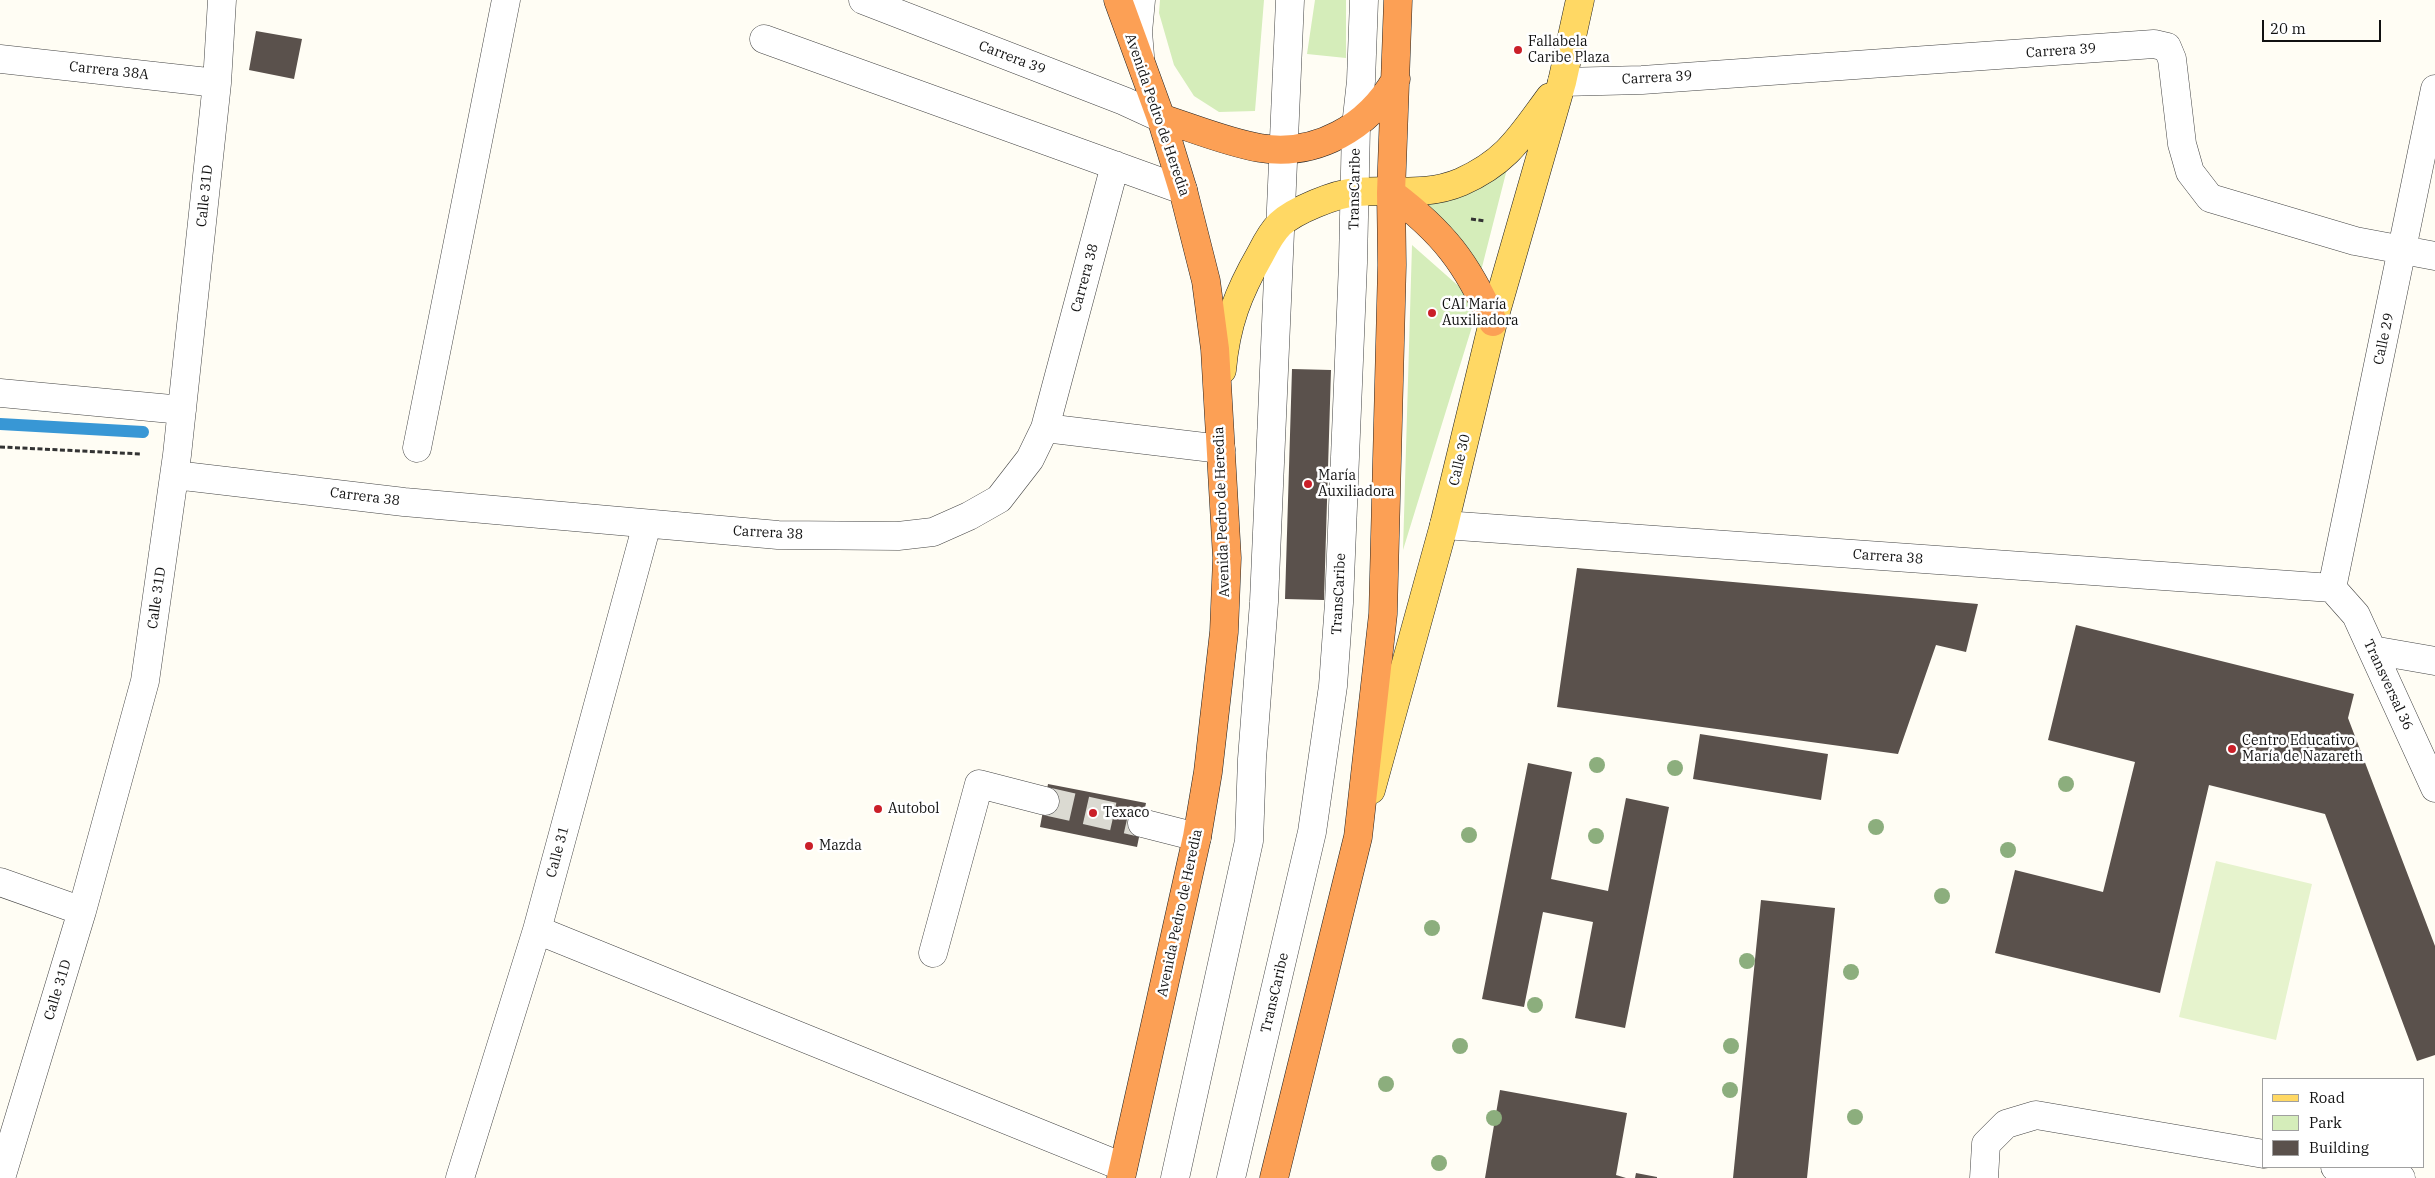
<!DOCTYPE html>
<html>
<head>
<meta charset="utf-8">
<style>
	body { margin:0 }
	#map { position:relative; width:2435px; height:1178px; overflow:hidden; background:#fffdf4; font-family:"IBM Plex Serif",serif }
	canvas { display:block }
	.legend { position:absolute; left:2262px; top:1078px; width:162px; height:90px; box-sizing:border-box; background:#fff; border:1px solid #a0a0a0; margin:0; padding:6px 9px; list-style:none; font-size:15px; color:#111 }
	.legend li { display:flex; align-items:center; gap:10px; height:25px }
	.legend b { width:25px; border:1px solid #a0a0a0 }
	.scale { position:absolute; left:2262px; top:20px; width:119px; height:22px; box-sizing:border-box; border:2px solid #111; border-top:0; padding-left:6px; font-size:15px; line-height:18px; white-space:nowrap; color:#111; -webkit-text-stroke:4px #fff; paint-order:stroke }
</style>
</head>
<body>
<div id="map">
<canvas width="2435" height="1178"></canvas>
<ul class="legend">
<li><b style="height:6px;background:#ffd864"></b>Road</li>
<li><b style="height:14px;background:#d5edba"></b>Park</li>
<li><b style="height:14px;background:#5a514c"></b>Building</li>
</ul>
<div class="scale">20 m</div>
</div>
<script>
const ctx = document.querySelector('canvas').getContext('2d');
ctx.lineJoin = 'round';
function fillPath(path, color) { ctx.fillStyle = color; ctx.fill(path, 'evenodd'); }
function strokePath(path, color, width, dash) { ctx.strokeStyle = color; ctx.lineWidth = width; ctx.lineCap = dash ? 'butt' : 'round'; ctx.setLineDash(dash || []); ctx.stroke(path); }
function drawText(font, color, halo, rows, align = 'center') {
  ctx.font = font + ' "IBM Plex Serif",serif'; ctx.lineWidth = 5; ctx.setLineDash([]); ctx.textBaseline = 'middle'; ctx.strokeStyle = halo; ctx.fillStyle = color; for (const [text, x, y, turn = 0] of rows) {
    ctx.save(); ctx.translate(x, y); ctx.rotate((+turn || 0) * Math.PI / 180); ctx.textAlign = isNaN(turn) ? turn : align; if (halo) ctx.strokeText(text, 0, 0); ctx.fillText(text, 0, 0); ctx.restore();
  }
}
fillPath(new Path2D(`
	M1160 0H1264L1255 111 1219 112 1194 96 1174 65 1159 13Z
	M1315 0H1346V58L1307 54Z
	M1507 169 1481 271 1425 203Z
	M1412 245 1479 304 1403 550Z`), '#d5edba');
fillPath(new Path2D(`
	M2216 861 2312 884 2276 1040 2179 1017Z`), '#e6f3cd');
strokePath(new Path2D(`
	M0 424 143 432`), '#3897d5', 12);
fillPath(new Path2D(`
	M256 31 302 39 294 79 249 70Z
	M1292 369 1331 370 1324 600 1285 599Z
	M1577 568 1978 604 1966 652 1936 645 1898 754 1557 707Z
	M2076 625 2354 694 2348 718 2435 946V1055L2417 1061 2325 814 2209 785 2160 993 1995 953 2015 870 2103 892 2135 762 2048 740Z
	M1700 734 1828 754 1821 800 1693 779Z
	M1528 763 1572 772 1551 879 1608 891 1626 798 1669 807 1625 1028 1575 1018 1593 922 1543 912 1524 1007 1482 999Z
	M1048 784 1146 803 1137 847 1040 827Z
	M1761 900 1835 908 1807 1178H1733Z
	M1500 1090 1627 1113 1616 1175 1626 1178H1485Z
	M1636 1173 1657 1177V1178H1635Z`), '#5a514c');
strokePath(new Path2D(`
	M1045 801 1142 823`), '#dbdad2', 28, [28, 14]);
const minor = new Path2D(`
	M863 0 1124 101 1161 118
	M764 39 1183 190
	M1140 56 1138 32 1141 0
	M0 59 217 83
	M1562 82 1642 80 2154 44 2167 47 2172 59 2182 144 2190 172 2210 198 2355 241 2435 256
	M0 393 182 410
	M1045 428 1221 449
	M417 448 506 0
	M175 475 404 502 778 535 898 536 933 532 969 516 999 499 1030 459 1045 428 1115 165
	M1444 525 2332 588
	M2332 588 2435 89
	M2332 588 2356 615 2435 788
	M2372 650 2435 661
	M1142 823 1197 837
	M0 882 82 911
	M537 930 1123 1167
	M933 953 979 784 1045 801
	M2335 1167 2401 1178
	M1 1178 82 911 145 681 177 455 217 83 222 0
	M460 1178 537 930 647 524
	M1175 1178 1249 841 1252 759 1264 602 1290 0
	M1231 1178 1312 832 1333 686 1339 603 1353 263 1356 126 1361 81 1364 0
	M1984 1178 1986 1144 2006 1124 2036 1115 2264 1154`);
const major = new Path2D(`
	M1222 370C1226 324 1238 293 1261 253 1266 243 1272 232 1280 224 1295 210 1335 194 1356 192 1392 189 1426 197 1461 182 1508 161 1521 136 1550 97
	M1371 790 1444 525 1493 322 1562 82 1580 0`);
const highway = new Path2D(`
	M1118 0 1161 118 1183 190 1206 281 1215 349 1227 558 1224 632 1208 772 1197 837 1121 1178
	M1161 118C1193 128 1226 142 1260 148 1317 157 1368 127 1396 79
	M1391 193C1443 232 1467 263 1493 322
	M1274 1178 1358 837 1383 614 1392 265 1391 193 1398 0`);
strokePath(minor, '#444', 29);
strokePath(major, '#222', 29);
strokePath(highway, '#222', 29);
strokePath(new Path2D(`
	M1471 219 1485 221
	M0 447 141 454`), '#333', 3, [5, 2.5]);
strokePath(minor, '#fff', 28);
strokePath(major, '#ffd864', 28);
strokePath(highway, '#fca055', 28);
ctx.fillStyle = '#8cae7d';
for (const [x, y] of [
	[1597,765],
	[1675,768],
	[2066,784],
	[1876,827],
	[1469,835],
	[1596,836],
	[2008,850],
	[1942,896],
	[1432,928],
	[1747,961],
	[1851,972],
	[1535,1005],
	[1460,1046],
	[1731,1046],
	[1386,1084],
	[1730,1090],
	[1855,1117],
	[1494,1118],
	[1439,1163]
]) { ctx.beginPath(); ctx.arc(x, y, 8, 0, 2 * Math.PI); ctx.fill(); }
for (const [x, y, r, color] of [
	[1518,50,5,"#ca1f28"],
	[1432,313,5,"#ca1f28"],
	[1308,484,5,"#ca1f28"],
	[2232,749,5,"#ca1f28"],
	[878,809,5,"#ca1f28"],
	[1093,813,5,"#ca1f28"],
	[809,846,5,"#ca1f28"]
]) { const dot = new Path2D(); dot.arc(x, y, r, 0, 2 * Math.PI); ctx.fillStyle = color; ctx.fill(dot); strokePath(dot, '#fff', 2); }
drawText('14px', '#111', '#fff', [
	["Fallabela",1528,42],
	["Caribe Plaza",1528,58],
	["CAI María",1442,305],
	["Auxiliadora",1442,321],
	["María",1318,476],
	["Auxiliadora",1318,492],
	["Centro Educativo",2242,741],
	["María de Nazareth",2242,757],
	["Autobol",888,809],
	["Texaco",1103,813],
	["Mazda",819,846]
], 'left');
drawText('14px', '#111', '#fff', [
	["Carrera 39",2061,51,-4],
	["Carrera 39",1012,58,21],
	["Carrera 38A",109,71,6],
	["Carrera 39",1657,78,-3],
	["Avenida Pedro de Heredia",1157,115,71],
	["TransCaribe",1355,189,-89],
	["Calle 31D",205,196,-84],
	["Carrera 38",1085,278,-75],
	["Calle 29",2384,339,-78],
	["Calle 30",1460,460,-77],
	["Carrera 38",365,497,7],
	["Avenida Pedro de Heredia",1222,512,-92],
	["Carrera 38",768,533,3],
	["Carrera 38",1888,557,4],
	["TransCaribe",1339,594,-87],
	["Calle 31D",157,598,-82],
	["Transversal 36",2388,685,65],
	["Calle 31",558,852,-75],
	["Avenida Pedro de Heredia",1180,913,-78],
	["Calle 31D",58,990,-73],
	["TransCaribe",1275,993,-77]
]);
</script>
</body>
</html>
